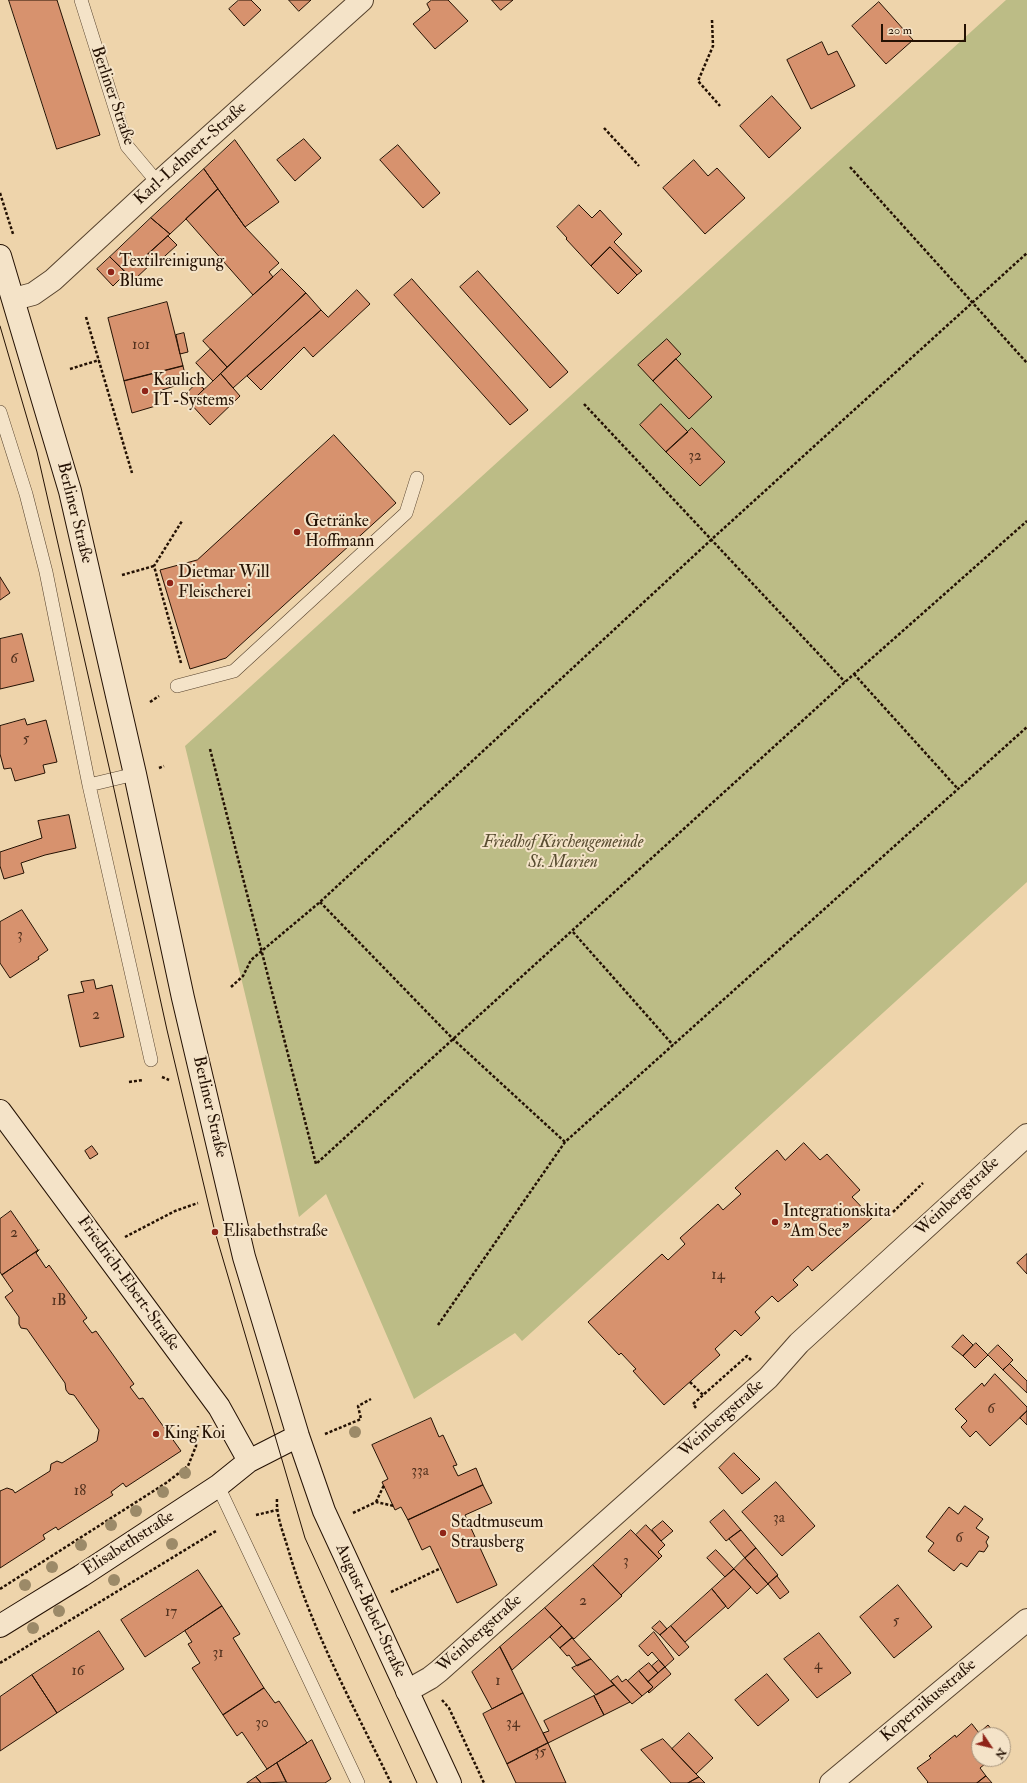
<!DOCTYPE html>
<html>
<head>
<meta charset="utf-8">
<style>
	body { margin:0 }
	#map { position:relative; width:1027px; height:1783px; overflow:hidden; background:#eed4ab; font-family:"IM FELL Double Pica",serif }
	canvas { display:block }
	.north { position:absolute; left:971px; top:1727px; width:40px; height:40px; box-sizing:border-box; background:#f4e3c8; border:1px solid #a18f79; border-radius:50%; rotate:125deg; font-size:11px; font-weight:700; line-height:16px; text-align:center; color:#241103 }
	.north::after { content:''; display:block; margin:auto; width:14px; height:18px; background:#8f2418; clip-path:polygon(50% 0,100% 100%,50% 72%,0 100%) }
	.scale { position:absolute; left:881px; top:24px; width:85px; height:18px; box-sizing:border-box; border:2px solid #241103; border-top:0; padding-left:5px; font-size:12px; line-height:14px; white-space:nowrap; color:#241103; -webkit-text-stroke:3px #f4e3c8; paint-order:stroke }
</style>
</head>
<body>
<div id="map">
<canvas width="1027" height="1783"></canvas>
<div class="north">N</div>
<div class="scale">20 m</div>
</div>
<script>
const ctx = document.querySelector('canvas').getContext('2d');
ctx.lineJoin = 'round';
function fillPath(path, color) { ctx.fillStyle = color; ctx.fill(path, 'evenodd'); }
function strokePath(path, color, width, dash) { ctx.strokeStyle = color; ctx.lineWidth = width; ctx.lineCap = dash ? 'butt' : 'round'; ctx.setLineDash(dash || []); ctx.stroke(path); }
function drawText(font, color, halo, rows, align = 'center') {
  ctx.font = font + ' "IM FELL Double Pica",serif'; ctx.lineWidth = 4; ctx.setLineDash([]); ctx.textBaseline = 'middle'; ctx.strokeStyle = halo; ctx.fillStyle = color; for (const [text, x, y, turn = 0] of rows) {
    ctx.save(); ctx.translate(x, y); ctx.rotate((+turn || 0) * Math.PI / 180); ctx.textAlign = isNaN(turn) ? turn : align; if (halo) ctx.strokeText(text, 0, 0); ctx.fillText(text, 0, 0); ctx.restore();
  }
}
fillPath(new Path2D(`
	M1006 0H1027V882L522 1341 515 1333 414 1399 326 1194 299 1217 185 746Z`), '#bcbc86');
const building = new Path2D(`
	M9 0H57L100 135 57 149Z
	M239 0H251L261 10 244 26 229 9Z
	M289 0H311L299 11Z
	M432 0H448L468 21 435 49 413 24 430 10 427 4Z
	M492 0H513L501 10Z
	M879 2 913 40 886 64 852 26Z
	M822 42 828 55 837 51 855 86 811 109 787 60Z
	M772 96 801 128 769 158 740 126Z
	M304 139 321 158 295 181 277 160Z
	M235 140 279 202 245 227 204 169Z
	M398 145 440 193 423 208 380 160Z
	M694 160 708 176 717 168 745 198 705 234 663 188Z
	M204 169 218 189 170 234 151 218Z
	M218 189 245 227 279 263 269 272 273 277 253 295 186 219Z
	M579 205 592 218 600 210 622 234 614 242 642 271 637 275 610 247 591 266 566 239 567 238 557 227Z
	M151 218 170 234 147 255 153 262 134 280 110 257Z
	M168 236 177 245 155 265 147 255Z
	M610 247 637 275 618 294 591 266Z
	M110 257 126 273 113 286 97 269Z
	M282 269 306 293 227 367 203 341Z
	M478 271 568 372 550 388 460 287Z
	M412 279 528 410 510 425 394 295Z
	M357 290 370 304 313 357 304 347 261 390 247 376 321 310 328 317Z
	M306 293 321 310 233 388 221 374Z
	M167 302 183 366 124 381 108 318Z
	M184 333 188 352 180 354 176 335Z
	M667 339 681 354 653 381 638 365Z
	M211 349 227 367 213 381 196 363Z
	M676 359 712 397 689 419 653 381Z
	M183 366 187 382 156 392 159 405 132 413 124 381Z
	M221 374 240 396 210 425 190 403Z
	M197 383 204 389 190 403 188 399 187 393Z
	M661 404 688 432 666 452 640 425Z
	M692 428 725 462 700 486 666 452Z
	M334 435 396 503 226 658 190 669 160 570 197 560Z
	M0 577 10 593 0 600Z
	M22 634 34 681 0 689V639Z
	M25 719 27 725 46 720 57 762 43 765 45 773 15 781 11 768 4 769 0 754V726Z
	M69 815 76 848 45 855 21 863 24 873 4 879 0 866V852L42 838 38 821Z
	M22 910 48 950 38 957 39 959 10 978 0 963V922Z
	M94 980 96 989 112 985 124 1037 80 1047 68 995 84 992 81 982Z
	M804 1143 820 1160 827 1154 860 1190 852 1197 872 1218 812 1271 808 1266 793 1280 798 1285 778 1302 772 1296 755 1312 760 1318 741 1336 735 1330 715 1349 720 1355 664 1405 633 1371 636 1369 621 1353 619 1355 588 1322 662 1254 668 1260 685 1244 680 1238 718 1204 723 1210 741 1194 735 1188 777 1150 785 1160Z
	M92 1146 98 1154 90 1159 85 1151Z
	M11 1211 38 1250 2 1275 0 1272V1219Z
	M39 1250 36 1253 46 1268 49 1265 87 1318 83 1321 92 1333 96 1331 134 1384 130 1387 139 1399 143 1398 181 1451 126 1487 123 1483 111 1492 113 1495 58 1530 56 1527 43 1535 45 1539 0 1568V1491L7 1488 13 1490 15 1493 50 1471 51 1464 57 1461 62 1463 97 1441 99 1430 74 1395 69 1394 66 1390 65 1383 27 1329 21 1328 19 1324V1317L5 1297 13 1291 2 1275Z
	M1027 1254V1274L1017 1263Z
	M963 1335 973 1345 963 1356 952 1347Z
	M976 1343 988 1355 975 1368 963 1356Z
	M998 1345 1013 1360 1003 1370 988 1355Z
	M1010 1364 1027 1381V1393L1003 1370Z
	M995 1374 1027 1407V1411L990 1446 976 1431 970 1437 961 1427 967 1421 955 1409 982 1383 984 1386Z
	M1027 1411V1425L1020 1418Z
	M431 1418 439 1437 443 1435 457 1465 453 1466 458 1476 476 1468 483 1485 408 1520 401 1507 395 1510 382 1482 388 1479 372 1445Z
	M734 1453 760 1479 742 1494 719 1468Z
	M776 1482 815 1526 782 1556 742 1512Z
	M483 1485 492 1503 465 1515 497 1585 457 1603 430 1546 422 1550 408 1520Z
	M965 1506 983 1519 976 1528 989 1537 986 1542 988 1546 984 1552 979 1551 967 1567 961 1563 954 1571 928 1551 934 1543 926 1537 949 1507 958 1514Z
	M724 1510 741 1530 726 1541 710 1522Z
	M663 1521 673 1531 661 1541 652 1530Z
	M646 1525 665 1545 658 1552 662 1556 659 1559 636 1535Z
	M631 1530 659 1559 621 1595 593 1565Z
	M741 1530 756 1548 745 1558 729 1539Z
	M756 1548 778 1575 768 1584 745 1558Z
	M716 1550 734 1569 725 1577 707 1558Z
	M745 1558 768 1584 757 1594 734 1569Z
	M593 1565 622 1596 574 1639 545 1608Z
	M734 1569 751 1587 728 1609 712 1589Z
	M198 1570 222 1606 145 1657 121 1620Z
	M777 1576 789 1592 780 1599 768 1584Z
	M898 1585 932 1627 894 1658 860 1617Z
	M712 1589 726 1606 685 1642 671 1626Z
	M222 1606 240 1634 233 1638 264 1688 223 1715 192 1668 200 1663 188 1644 192 1642 185 1631Z
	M545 1608 562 1626 512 1670 500 1647Z
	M660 1621 667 1629 660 1635 652 1628Z
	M562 1626 572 1638 560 1648 550 1637Z
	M671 1626 689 1647 679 1656 660 1635Z
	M99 1631 124 1669 57 1713 32 1675Z
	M654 1632 674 1659 665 1667 652 1652 648 1656 639 1646Z
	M819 1633 851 1673 817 1698 784 1659Z
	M572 1638 591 1659 577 1666 569 1655 567 1656 560 1648Z
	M500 1647 523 1693 492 1709 472 1672Z
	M591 1659 614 1685 596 1695 572 1668Z
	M659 1660 665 1667 658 1673 652 1666Z
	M649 1663 658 1673 648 1682 639 1671Z
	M665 1667 671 1674 649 1693 648 1692 653 1687 648 1682Z
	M639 1671 653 1687 642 1696 628 1681Z
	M767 1674 789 1700 758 1726 735 1700Z
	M32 1675 57 1713 0 1751V1697Z
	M618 1676 622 1682 626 1679 642 1696 632 1704 611 1681Z
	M614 1685 630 1702 604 1715 594 1696Z
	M264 1688 275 1703 279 1701 307 1743 267 1769 242 1732 237 1736 223 1715Z
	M523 1693 548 1743 507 1764 483 1714Z
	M594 1696 604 1715 548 1743 543 1733 549 1731 544 1721Z
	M972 1724 979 1733 988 1725 996 1735H979V1759H991L980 1768 986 1776 977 1783H927L928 1782 917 1768 931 1758 929 1756 955 1735 956 1737Z
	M689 1733 713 1758 696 1774 672 1749Z
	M663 1739 696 1774 699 1777 688 1783H671L641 1750Z
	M312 1740 331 1779 325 1783H287L277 1763Z
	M548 1743 566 1783H516L507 1764Z
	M277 1763 286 1782 261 1783 256 1777Z
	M986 1776 992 1783H977Z
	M256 1777 261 1783H247Z
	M699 1777 705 1783H688Z`);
fillPath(building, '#d7926e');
strokePath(building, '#241103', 1);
const lane = new Path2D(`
	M81 0 127 146 158 183
	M0 412 26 494 46 572 89 785 151 1060
	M177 686 234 671 406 513 417 478
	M89 785 135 774
	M218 1486 358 1783`);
const street = new Path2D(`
	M14 299 33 294 53 280 158 183 362 0
	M407 1691 430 1678 439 1671 768 1378 799 1343 1027 1135
	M831 1783 1027 1620`);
const secondary = new Path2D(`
	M0 256 70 491 135 774 183 998 244 1257 298 1436 324 1511 450 1783
	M0 1111 219 1407 249 1461
	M0 1626 81 1576 218 1486 249 1461 298 1436`);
strokePath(lane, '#56422d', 14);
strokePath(street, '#56422d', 24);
strokePath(secondary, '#241103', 24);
strokePath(new Path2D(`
	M712 20 713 46 698 81 720 106
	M604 128 639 166
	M850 167 1027 363
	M0 193 13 234
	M86 317 132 473
	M70 369 99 360
	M584 404 845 682
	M122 575 154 566
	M181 663 154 566 182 521
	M854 674 958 789
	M150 702 159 696
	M210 749 316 1164 845 682 1027 521
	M159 768 164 766
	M320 902 454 1040 565 1142
	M573 932 673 1045
	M231 987 243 976 251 960 320 902 712 539 1027 253
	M162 1077 169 1080
	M129 1082 143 1080
	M893 1212 923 1183
	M125 1237 175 1211 198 1203
	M438 1325 565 1142 1027 727
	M690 1382 703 1395
	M696 1408 693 1404 747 1356 751 1360
	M325 1434 361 1419 358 1406 371 1399
	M277 1499C276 1517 284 1534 289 1552 313 1633 354 1707 391 1783
	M376 1502 384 1485
	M353 1513 376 1502 394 1506
	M256 1515 277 1510
	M0 1589 166 1483 188 1466 196 1446 198 1426
	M391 1592 441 1568
	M0 1663 216 1531
	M442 1700 449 1708 484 1783`), '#241103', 2.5, [3, 2]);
strokePath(lane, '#f4e3c8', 13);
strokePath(street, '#f4e3c8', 22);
strokePath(secondary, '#f4e3c8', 22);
strokePath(new Path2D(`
	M0 326 37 452 112 780 167 1030 215 1232 305 1538 417 1783`), '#241103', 1);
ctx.fillStyle = '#9c8a68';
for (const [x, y] of [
	[355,1432],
	[185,1473],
	[163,1492],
	[136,1511],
	[111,1525],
	[172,1544],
	[81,1545],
	[52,1567],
	[114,1580],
	[25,1585],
	[59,1611],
	[33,1628]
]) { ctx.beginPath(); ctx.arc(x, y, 6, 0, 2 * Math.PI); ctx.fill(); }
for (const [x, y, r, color] of [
	[111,272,4,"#8f2418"],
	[145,391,4,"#8f2418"],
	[297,532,4,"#8f2418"],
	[170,583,4,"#8f2418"],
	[775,1222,4,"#8f2418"],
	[215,1232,4,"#8f2418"],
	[156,1434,4,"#8f2418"],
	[443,1533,4,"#8f2418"]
]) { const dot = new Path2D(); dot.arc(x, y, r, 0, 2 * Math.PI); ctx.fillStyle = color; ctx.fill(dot); strokePath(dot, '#f4e3c8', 1.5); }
drawText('15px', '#51311e', null, [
	["101",141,346],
	["32",695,457],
	["6",14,660],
	["5",26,740],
	["3",20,936],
	["2",96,1016],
	["2",14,1234],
	["14",718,1276],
	["1B",59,1302],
	["6",991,1410],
	["33a",420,1472],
	["18",80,1492],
	["3a",779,1519],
	["6",959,1539],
	["3",626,1562],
	["2",583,1602],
	["17",171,1613],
	["5",896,1622],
	["31",218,1654],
	["4",818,1666],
	["16",78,1672],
	["1",498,1682],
	["30",262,1724],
	["34",513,1724],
	["35",540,1753]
]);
drawText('17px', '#241103', '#f4e3c8', [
	["Berliner Straße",112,96,71],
	["Karl-Lehnert-Straße",191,154,-42],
	["Berliner Straße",74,513,76],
	["Berliner Straße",209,1107,77],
	["Weinbergstraße",958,1197,-43],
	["Friedrich-Ebert-Straße",128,1284,54],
	["Weinbergstraße",722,1419,-42],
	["Elisabethstraße",129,1544,-33],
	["August-Bebel-Straße",370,1611,65],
	["Weinbergstraße",480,1634,-42],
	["Kopernikusstraße",929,1701,-40]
]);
drawText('17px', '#241103', '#f4e3c8', [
	["Textilreinigung",119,262],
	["Blume",119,282],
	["Kaulich",153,381],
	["IT-Systems",153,401],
	["Getränke",305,522],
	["Hoffmann",305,542],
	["Dietmar Will",178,573],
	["Fleischerei",178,593],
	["Integrationskita",783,1212],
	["\"Am See\"",783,1232],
	["Elisabethstraße",223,1232],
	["King Koi",164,1434],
	["Stadtmuseum",451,1523],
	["Strausberg",451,1543]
], 'left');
drawText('italic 17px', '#594d31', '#f4e3c8', [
	["Friedhof Kirchengemeinde",563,843],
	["St. Marien",563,863]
]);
</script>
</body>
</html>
